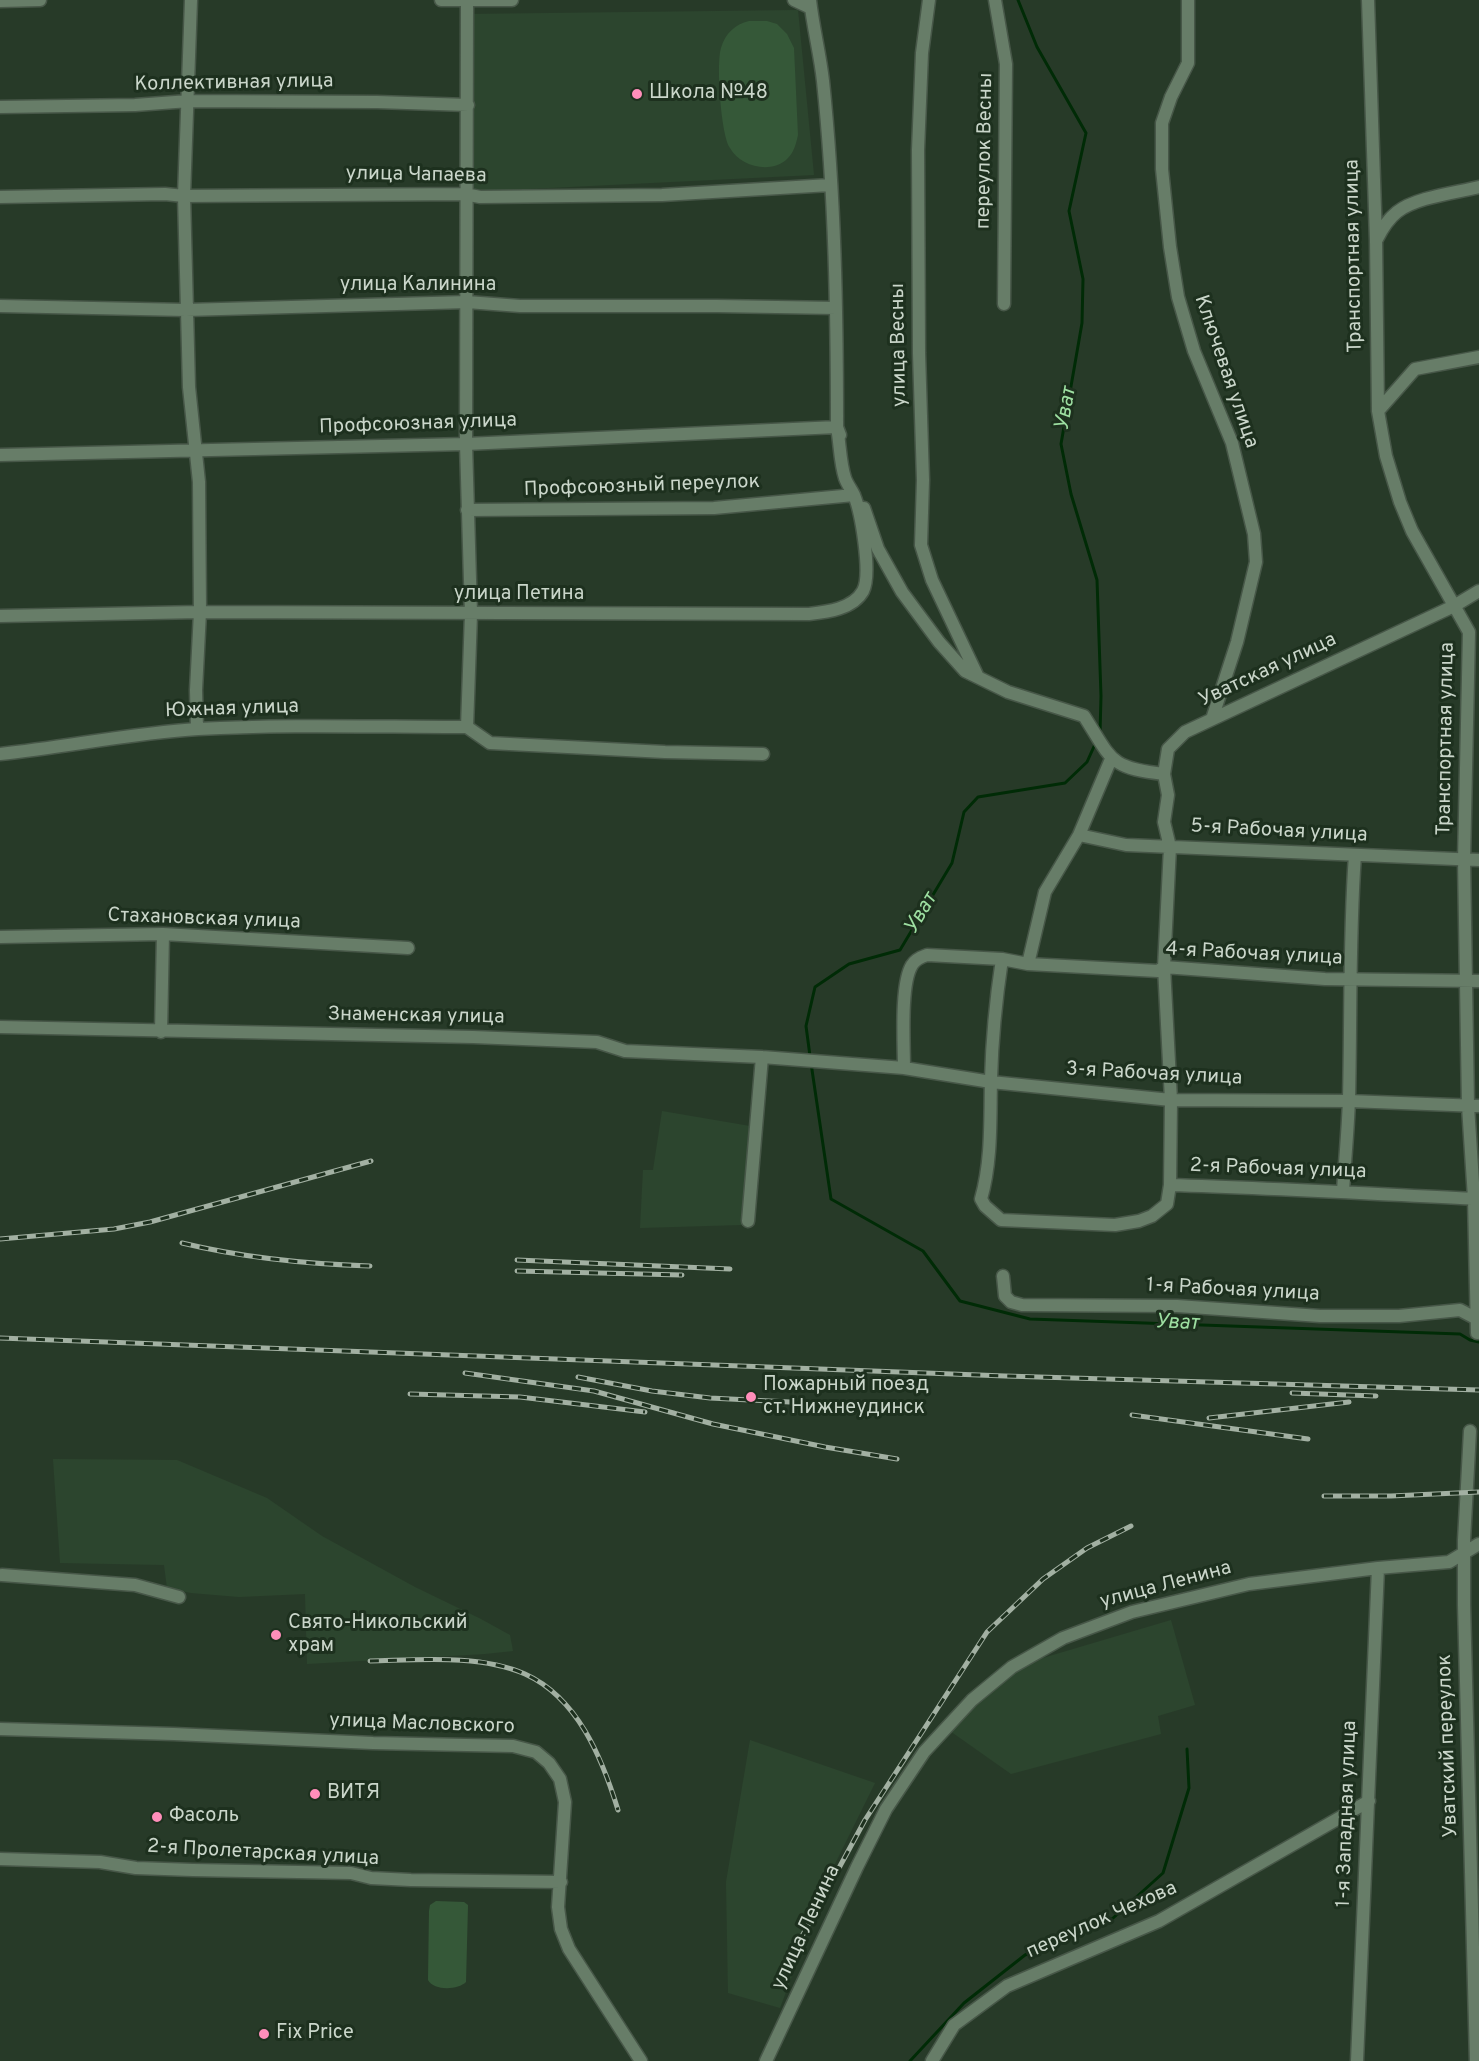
<!DOCTYPE html>
<html>
<head>
<meta charset="utf-8">
<style>
	body { margin:0 }
	canvas { display:block; background:#273a28 }
</style>
</head>
<body>
<canvas width="1479" height="2061"></canvas>
<script>
const ctx = document.querySelector('canvas').getContext('2d');
ctx.lineJoin = 'round';
function fillPath(path, color) { ctx.fillStyle = color; ctx.fill(path, 'evenodd'); }
function strokePath(path, color, width, dash) { ctx.strokeStyle = color; ctx.lineWidth = width; ctx.lineCap = dash ? 'butt' : 'round'; ctx.setLineDash(dash || []); ctx.stroke(path); }
function drawText(font, color, halo, rows, align = 'center') {
  ctx.font = font + ' Overpass,sans-serif'; ctx.lineWidth = 6; ctx.setLineDash([]); ctx.textBaseline = 'middle'; ctx.strokeStyle = halo; ctx.fillStyle = color; for (const [text, x, y, turn = 0] of rows) {
    ctx.save(); ctx.translate(x, y); ctx.rotate((+turn || 0) * Math.PI / 180); ctx.textAlign = isNaN(turn) ? turn : align; if (halo) ctx.strokeText(text, 0, 0); ctx.fillText(text, 0, 0); ctx.restore();
  }
}
fillPath(new Path2D(`
	M798 10 814 175 468 192 467 14Z
	M662 1111 750 1126 741 1225 640 1228 643 1170H653Z
	M53 1459 177 1460 267 1498 322 1536 415 1587 481 1619 510 1635 513 1651 485 1654 307 1664 305 1594 239 1597 191 1593 167 1588 164 1565 60 1563Z
	M1171 1620 1195 1705 1158 1716 1161 1734 1011 1774 950 1731 994 1685 1036 1660Z
	M750 1740 875 1783 790 1955 792 1976 780 2008 728 1993 726 1882Z`), '#2c452e');
fillPath(new Path2D(`
	M749 21H767L777 24 787 34 794 48 798 135C796 144 794 153 786 160 769 174 740 166 730 148 721 135 716 64 721 48 725 34 735 24 749 21Z
	M436 1901 464 1902 468 1905 466 1982C458 1990 434 1991 428 1980L429 1911 430 1905Z`), '#355838');
strokePath(new Path2D(`
	M1018 0 1037 47 1086 133 1069 211 1083 279 1082 323 1061 444 1071 494 1097 580 1101 696 1100 734
	M810 1056 806 1026 815 987 849 964 900 950 952 863 964 812 978 797 1065 783 1087 762 1096 742
	M811 1063 831 1199 923 1251 960 1301 1030 1319 1460 1334 1470 1340 1479 1342
	M910 2061 964 2003 1025 1955 1112 1919 1163 1873 1189 1788 1187 1749`), '#002b06', 3);
const minor = new Path2D(`
	M191 0 184 196 189 387 199 482 200 612 196 690 197 729
	M441 0H512
	M467 0 466 444 471 614 467 727
	M794 0 811 8
	M810 0C813 27 820 54 823 81 835 196 837 312 837 427L840 435
	M929 0 922 53 918 150 919 353 923 480 921 545 932 580 978 677
	M995 0 1006 64 1004 304
	M1188 0V63L1171 97 1162 123V169L1170 247 1178 297 1194 351 1232 443 1254 534 1256 562 1237 642 1212 719
	M1368 0 1376 240 1378 411 1386 456 1400 502 1412 531 1469 632 1464 860 1468 1106 1474 1198 1477 1333
	M0 1 40 0
	M0 107 135 105 189 101 377 102 468 105
	M0 197 165 194 184 196 465 194 480 197 662 195 830 185
	M1377 239C1382 229 1387 220 1397 212 1416 197 1455 193 1479 187
	M0 306 186 310 467 302 520 306H717L836 308
	M1378 411 1415 369 1479 357
	M0 455 466 444 837 427
	M864 508 878 549 902 592 939 642 965 671 1008 692 1084 716C1112 760 1109 768 1164 774
	M467 510 714 508 854 495
	M0 616 200 612 809 614C827 612 853 609 863 591 872 574 861 512 854 495 851 489 847 484 845 478 840 463 840 444 837 427
	M467 727 490 743 665 752 763 754
	M0 754C67 747 132 733 198 729 288 724 377 727 467 727
	M1079 835 1126 845 1479 860
	M0 937 163 934 408 948
	M1002 959C996 999 992 1039 991 1079 990 1120 992 1160 981 1199L985 1206 1001 1220 1115 1225 1139 1221 1152 1216 1167 1204 1170 1185C1273 1188 1376 1194 1479 1199
	M1028 964 1045 892 1079 835 1111 759
	M0 1027 473 1037 597 1042 625 1051 762 1057 904 1068 991 1082 1171 1100 1349 1101 1479 1106
	M161 1032 163 934
	M904 1068C904 1045 900 984 912 965 915 960 921 957 927 955L1002 959 1028 964 1158 971 1164 967 1325 979 1479 981
	M1170 1185 1171 1100 1164 967 1170 847 1164 822 1168 795 1164 774 1168 749 1185 732 1454 606 1479 591
	M1343 1191C1345 1160 1348 1129 1349 1099 1351 1017 1349 936 1355 855
	M748 1221 762 1057
	M1003 1276 1005 1296 1011 1302 1022 1305 1177 1306 1320 1316H1399L1460 1310 1479 1320
	M1470 1431 1464 1540V1605L1476 2061
	M2 1575 135 1585 179 1597
	M0 1729 174 1734 373 1743 513 1746 536 1752 549 1763 560 1779 565 1802 558 1907 561 1929 569 1949 641 2061
	M0 1859 100 1862 136 1868 193 1870 351 1873 371 1878 411 1880 561 1882
	M766 2061 857 1867 886 1809 924 1752 972 1700 1012 1667 1063 1638 1132 1612 1249 1584 1378 1568 1449 1562 1479 1544
	M932 2061 954 2025 1007 1986 1159 1921 1369 1801
	M1357 2061 1378 1568`);
strokePath(minor, '#475748', 15);
strokePath(minor, '#677d68', 12);
const rail = new Path2D(`
	M0 1239 114 1229 150 1222 371 1161
	M182 1243C244 1258 306 1264 370 1266
	M517 1260 730 1269
	M517 1271 682 1275
	M0 1338 1005 1376 1479 1390
	M465 1373 594 1391 713 1424 825 1447 897 1459
	M578 1377 652 1391 710 1398 790 1402
	M1292 1393 1376 1396
	M410 1394 520 1397 645 1412
	M1132 1415 1308 1439
	M1209 1418 1349 1402
	M1324 1496H1391L1479 1492
	M370 1661C418 1660 480 1654 525 1674 578 1698 602 1758 618 1810
	M801 1938 865 1820 987 1632 1043 1579 1087 1548 1131 1526`);
strokePath(rail, '#a2b0a2', 5);
strokePath(rail, '#1d301e', 3, [9]);
for (const [x, y, r, color] of [
	[637,94,6,"#ff8eba"],
	[751,1397,6,"#ff8eba"],
	[276,1635,6,"#ff8eba"],
	[315,1794,6,"#ff8eba"],
	[157,1817,6,"#ff8eba"],
	[264,2034,6,"#ff8eba"]
]) { const dot = new Path2D(); dot.arc(x, y, r, 0, 2 * Math.PI); ctx.fillStyle = color; ctx.fill(dot); strokePath(dot, '#1d301e', 2); }
drawText('20px', '#cad6ca', '#1d301e', [
	["Коллективная улица",234,84,-1],
	["переулок Весны",986,151,-89],
	["улица Чапаева",416,176,1],
	["Транспортная улица",1355,256,-91],
	["улица Калинина",418,286],
	["улица Весны",900,345,-91],
	["Ключевая улица",1225,372,71],
	["Профсоюзная улица",418,425,-2],
	["Профсоюзный переулок",642,487,-2],
	["улица Петина",519,595],
	["Уватская улица",1268,671,-25],
	["Южная улица",232,710,-2],
	["Транспортная улица",1447,739,-89],
	["5-я Рабочая улица",1279,832,3],
	["Стахановская улица",204,920,2],
	["4-я Рабочая улица",1254,955,3],
	["Знаменская улица",416,1017,1],
	["3-я Рабочая улица",1154,1075,3],
	["2-я Рабочая улица",1278,1170,2],
	["1-я Рабочая улица",1233,1291,3],
	["улица Ленина",1166,1586,-15],
	["улица Масловского",422,1725,2],
	["Уватский переулок",1449,1746,-92],
	["1-я Западная улица",1348,1814,-88],
	["2-я Пролетарская улица",263,1854,3],
	["переулок Чехова",1102,1921,-24],
	["улица Ленина",807,1928,-65]
]);
drawText('20px', '#cad6ca', '#1d301e', [
	["Школа №48",649,94],
	["Пожарный поезд",763,1386],
	["ст. Нижнеудинск",763,1409],
	["Свято-Никольский",288,1624],
	["храм",288,1647],
	["ВИТЯ",327,1794],
	["Фасоль",169,1817],
	["Fix Price",276,2034]
], 'left');
drawText('italic 21px', '#9ddfa1', '#1d301e', [
	["Уват",1067,409,-80],
	["Уват",922,914,-59],
	["Уват",1177,1324,2]
]);
</script>
</body>
</html>
